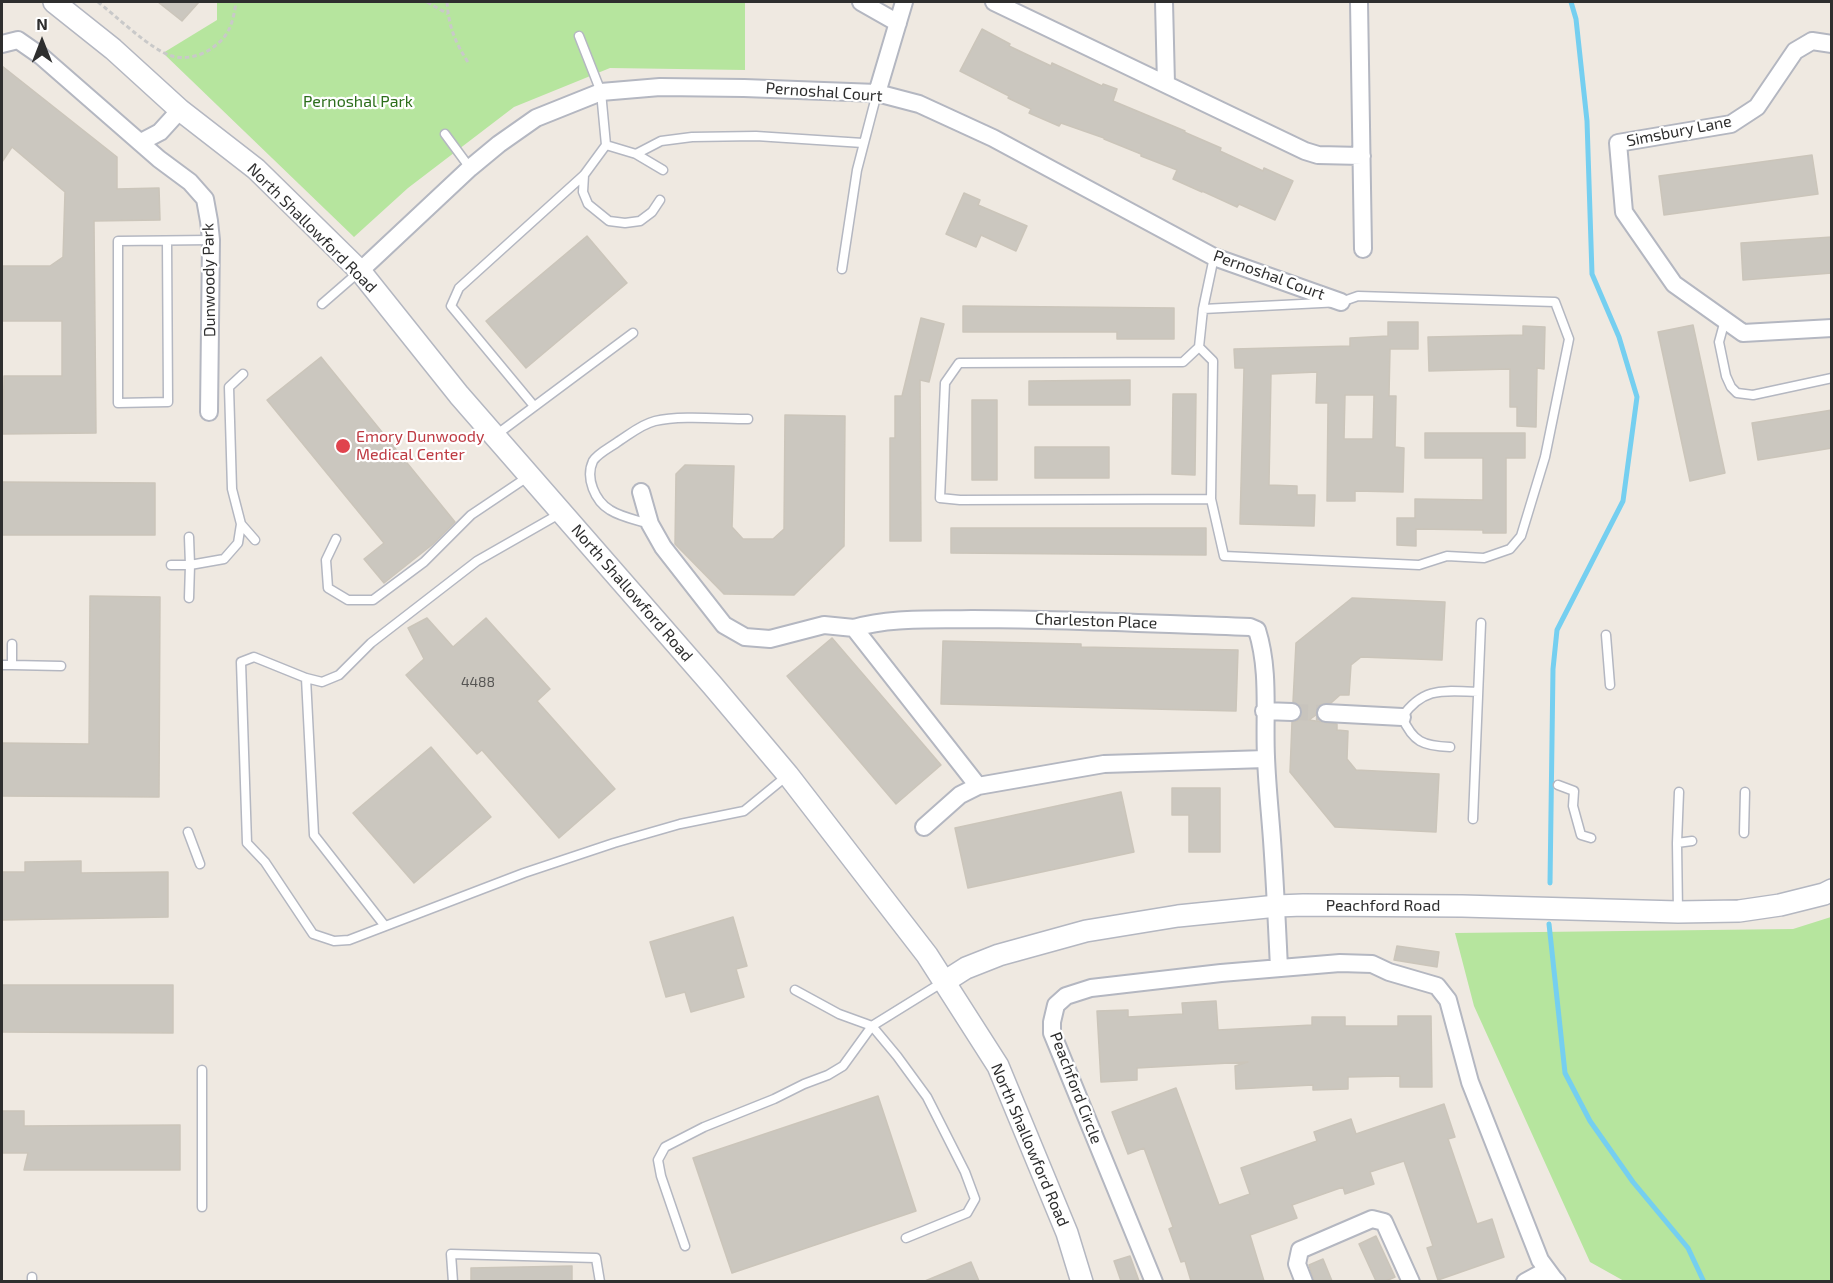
<!DOCTYPE html>
<html>
<head>
<meta charset="utf-8">
<style>
	body { margin:0 }
	#map { position:relative; width:1833px; height:1283px; overflow:hidden; background:#efe9e1; font-family:"Exo 2",sans-serif }
	canvas { display:block }
	.frame { position:absolute; inset:0; border:3px solid #2e2e2e; pointer-events:none }
	.north { position:absolute; left:12px; top:12px; width:60px; height:60px; -webkit-text-stroke:4px #fff; paint-order:stroke; rotate:0deg; font-size:16px; font-weight:700; line-height:24px; text-align:center; color:#2e2e2e }
	.north::after { content:''; display:block; margin:auto; width:21px; height:27px; background:#2e2e2e; clip-path:polygon(50% 0,100% 100%,50% 72%,0 100%) }
</style>
</head>
<body>
<div id="map">
<canvas width="1833" height="1283"></canvas>
<div class="frame"></div>
<div class="north">N</div>
</div>
<script>
const ctx = document.querySelector('canvas').getContext('2d');
ctx.lineJoin = 'round';
function fillPath(path, color) { ctx.fillStyle = color; ctx.fill(path, 'evenodd'); }
function strokePath(path, color, width, dash) { ctx.strokeStyle = color; ctx.lineWidth = width; ctx.lineCap = dash ? 'butt' : 'round'; ctx.setLineDash(dash || []); ctx.stroke(path); }
function drawText(font, color, halo, rows, align = 'center') {
  ctx.font = font + ' "Exo 2",sans-serif'; ctx.lineWidth = 4.5; ctx.setLineDash([]); ctx.textBaseline = 'middle'; ctx.strokeStyle = halo; ctx.fillStyle = color; for (const [text, x, y, turn = 0] of rows) {
    ctx.save(); ctx.translate(x, y); ctx.rotate((+turn || 0) * Math.PI / 180); ctx.textAlign = isNaN(turn) ? turn : align; if (halo) ctx.strokeText(text, 0, 0); ctx.fillText(text, 0, 0); ctx.restore();
  }
}
fillPath(new Path2D(`
	M217 2H745V70L610 68 514 107 408 188 354 237 163 53 217 20Z
	M1831 917V1281H1624L1590 1262 1474 1006 1455 933 1793 929Z`), '#b6e59e');
strokePath(new Path2D(`
	M1550 883 1553 669 1557 630 1623 501 1637 397 1619 337 1592 274 1587 121 1576 19 1571 2
	M1549 924 1565 1073 1590 1121 1633 1182 1688 1248 1704 1282`), '#75cff0', 5);
const building = new Path2D(`
	M158 2H199L182 21Z
	M982 29 1010 44 1009 46 1051 66 1052 63 1102 86 1103 84 1117 89 1113 101 1185 131 1184 132 1221 148 1220 151 1263 171 1264 168 1293 181 1275 220 1239 204 1237 207 1202 191V192L1173 179 1177 170 1141 156V154L1104 139V138L1061 123 1059 126 1029 113 1031 109 1008 98 1009 96 960 71Z
	M2 66 117 157V189L159 188 160 220 94 221 96 433 3 434 4 376H62V321H2V266H50L63 257 65 192 12 147 2 162Z
	M1812 155 1818 194 1664 215 1659 176Z
	M964 193 980 200 978 205 1027 226 1016 251 981 235 976 247 946 234Z
	M587 236 627 283 526 368 486 321Z
	M1832 237V273L1743 280 1741 243Z
	M963 306 1174 308V339H1117V332H963Z
	M921 318 944 324 929 382 920 380 921 541H890V438H895V396H902Z
	M1388 322H1418V349H1390L1389 396H1396L1395 447 1404 448 1403 492 1355 491V501H1327L1328 403H1316L1317 372 1271 374 1269 485 1297 486V495H1315L1314 526 1240 524 1244 368H1235L1234 349 1350 346V338L1388 336ZM1345 395H1374L1373 439H1344Z
	M1693 325 1725 473 1690 481 1658 332Z
	M1523 326 1545 327 1544 369 1537 368 1536 427 1517 426V407H1510V369L1429 371 1428 337 1523 335Z
	M321 357 455 522 433 544 384 583 364 559 384 543 267 400Z
	M1130 380V405H1029V381Z
	M1173 394H1196L1195 475 1172 474Z
	M972 400H997V480H972Z
	M1832 410V448L1758 460 1752 423Z
	M785 415 845 416 844 546 794 595 724 594 675 544 676 474 685 465 734 466 732 527 743 539H773L784 529Z
	M1425 433H1525V458H1506V533H1483V530L1416 529V546L1397 545V518H1415V499L1483 500V458H1425Z
	M1035 447H1109V478H1035Z
	M2 482 155 483V535H2Z
	M951 528H1206V555L951 553Z
	M90 596 160 597 159 797 2 796V743L89 744Z
	M1352 598 1445 602 1442 660 1361 657 1351 665 1349 695H1340L1331 703 1321 704 1317 708 1316 715 1309 720 1337 724V730L1348 731 1347 759 1356 770 1439 774 1436 832 1335 827 1290 772 1292 722 1297 721 1302 713 1301 707 1293 702 1296 643Z
	M427 618 453 647 486 618 550 689 537 701 615 789 559 838 482 750 477 754 406 675 424 659 408 628Z
	M832 638 941 765 896 804 787 676Z
	M943 641 1081 644V647L1238 650 1236 711 941 704Z
	M431 747 491 817 414 883 353 813Z
	M1172 788H1220V852H1189V815H1172Z
	M1121 792 1134 852 968 888 955 828Z
	M81 861V873L168 872V917L2 920V872H25V862Z
	M733 917 747 966 736 969 744 997 691 1012 685 992 666 997 650 942Z
	M1397 946 1439 952 1437 967 1394 960Z
	M2 985H173V1033L2 1032Z
	M1216 1001 1218 1030 1312 1025V1017H1345V1026H1398V1016H1431L1432 1087H1400V1076L1348 1077V1089L1313 1090V1085L1236 1089 1235 1066 1248 1062 1137 1068V1080L1101 1082 1097 1011 1128 1010V1017L1183 1014 1182 1003Z
	M1176 1088 1219 1205 1250 1194 1241 1168 1317 1141 1314 1132 1351 1119 1356 1134 1444 1104 1455 1137 1448 1139 1477 1224 1492 1219 1504 1257 1438 1280 1427 1248 1433 1246 1404 1161 1370 1172 1374 1184 1345 1194 1343 1187 1292 1205 1297 1218 1250 1235 1264 1281H1191L1185 1261 1181 1262 1169 1229 1173 1227 1144 1148 1128 1154 1112 1112Z
	M878 1096 916 1211 732 1273 693 1158Z
	M2 1111H24V1126L180 1125V1170H24L28 1153H2Z
	M1376 1236 1395 1277 1386 1281H1376L1359 1244Z
	M1130 1256 1139 1281H1121L1114 1261Z
	M1323 1259 1332 1281H1314L1309 1265Z
	M971 1262 979 1281H925Z
	M572 1266V1281H471V1268Z`);
fillPath(building, '#cbc7bf');
strokePath(building, '#cbc5ba', 1.5);
strokePath(new Path2D(`
	M1292 712 1326 713`), '#c8c4bd', 16, [16, 8]);
const service = new Path2D(`
	M579 36 601 92 606 145 636 154 661 141 692 137 756 136 863 143
	M445 134 470 168
	M636 154 663 170
	M584 175 583 192 588 204 609 221 625 223 640 221 652 212 660 200
	M167 241 168 402 118 403V241L211 240
	M842 269 857 170 877 93
	M322 304 360 271
	M1725 320 1719 342 1726 376 1731 387 1737 393 1753 395 1832 378
	M1199 347 1213 361 1211 499 1224 556 1419 565 1447 556 1484 558 1510 549 1521 536 1545 457 1569 339 1555 302 1358 296 1341 302 1203 309
	M534 406 451 306 459 288 584 175 606 145
	M496 435 633 333
	M1211 499 960 500 940 498 945 383 959 363 1183 362 1199 347 1203 309 1214 257
	M561 513 477 561 371 643 339 675 322 682 306 678 254 657 241 662 247 843 265 862 313 934 334 941 349 940 524 873 614 843 680 824 744 811 788 775
	M241 524 255 540
	M649 524C637 520 621 517 610 510 595 501 585 478 593 461 598 453 611 447 619 441 630 434 642 424 655 421 680 415 721 419 748 419
	M189 537 190 565 224 559 238 543 241 524 232 489 229 387 243 374
	M336 539 326 560 328 588 348 600H373L424 562 471 515 529 476
	M171 565H190L189 598
	M1606 635 1610 685
	M2 665H12V644
	M12 665 61 666
	M306 678 314 835 385 926
	M1450 747C1423 746 1413 742 1402 717 1424 686 1444 691 1478 692
	M1558 785 1574 791 1573 806 1581 835 1591 838
	M1473 819 1481 623
	M188 832 200 864
	M1744 833 1745 792
	M1677 843 1679 792
	M1678 912 1677 843 1692 841
	M795 990 839 1014 872 1026 943 982
	M202 1070V1207
	M685 1246 661 1176 658 1160 665 1147 704 1127 774 1099 804 1084 828 1075 843 1066 872 1026 897 1056 927 1097 965 1172 975 1199 967 1213 906 1238
	M32 1277V1282
	M453 1282 451 1254 596 1258 600 1282`);
const minor = new Path2D(`
	M861 2 898 23
	M994 2 1305 151 1318 155 1362 156
	M1164 2 1166 84
	M1359 2 1363 249
	M2 44 18 40 41 56 159 159 190 182 205 199 209 221 211 240 209 412
	M1832 44 1812 41 1795 51 1757 107 1731 124 1618 143 1624 212 1674 284 1743 333 1832 328
	M877 93 904 2
	M141 142 160 132 180 110
	M360 271 470 168 499 144 536 118 601 92 660 87 744 88 877 93 919 104 993 138 1214 257 1341 302
	M641 492 650 524 663 547 724 625 745 637 770 639 824 625 854 628 978 786
	M854 628C891 617 933 620 972 619 1064 619 1157 624 1250 627L1257 630C1270 671 1264 715 1266 757 1267 785 1270 812 1272 840 1275 882 1277 925 1279 968
	M1264 711 1292 712
	M1326 713 1402 717
	M924 827 960 795 978 786 1104 764 1266 759
	M1154 1282 1052 1033V1022L1056 1005 1066 996 1091 988 1221 973 1340 963 1372 964 1389 972 1437 986 1448 1000 1470 1082 1540 1260 1554 1279 1557 1282
	M1304 1282 1297 1264 1300 1250 1372 1219 1384 1222 1411 1282
	M1525 1282 1547 1270`);
const tertiary = new Path2D(`
	M54 2 113 49 180 110 256 169 360 271 459 395 713 686 788 775 927 955 998 1066 1067 1233 1082 1282
	M944 982 966 968 999 955 1086 931 1178 916 1277 906 1303 905 1462 906 1678 912 1739 911 1780 905 1824 894 1832 890`);
strokePath(service, '#b4b7c1', 11);
strokePath(minor, '#b4b7c1', 20);
strokePath(tertiary, '#b4b7c1', 24);
strokePath(new Path2D(`
	M98 2C115 15 152 51 172 56 185 60 201 56 212 48 230 36 233 22 236 2
	M427 2 448 14
	M447 2C449 28 455 42 469 64`), '#c9c9c9', 3, [4.5, 3]);
strokePath(service, '#fff', 8);
strokePath(minor, '#fff', 16);
strokePath(tertiary, '#fff', 21);
for (const [x, y, r, color] of [
	[343,446,8,"#e0444e"]
]) { const dot = new Path2D(); dot.arc(x, y, r, 0, 2 * Math.PI); ctx.fillStyle = color; ctx.fill(dot); strokePath(dot, '#fff', 2); }
drawText('14px', '#555452', null, [
	["4488",478,682]
]);
drawText('16px', '#2e2e2e', '#fff', [
	["Pernoshal Court",824,92,4],
	["Simsbury Lane",1679,131,-11],
	["North Shallowford Road",312,228,45],
	["Pernoshal Court",1269,275,20],
	["Dunwoody Park",209,280,-91],
	["North Shallowford Road",632,593,49],
	["Charleston Place",1096,621,2],
	["Peachford Road",1383,906],
	["Peachford Circle",1076,1088,69],
	["North Shallowford Road",1030,1145,67]
]);
drawText('16px', '#2c6e1b', '#fff', [
	["Pernoshal Park",358,102]
]);
drawText('16px', '#be3a42', '#fff', [
	["Emory Dunwoody",356,437],
	["Medical Center",356,455]
], 'left');
</script>
</body>
</html>
